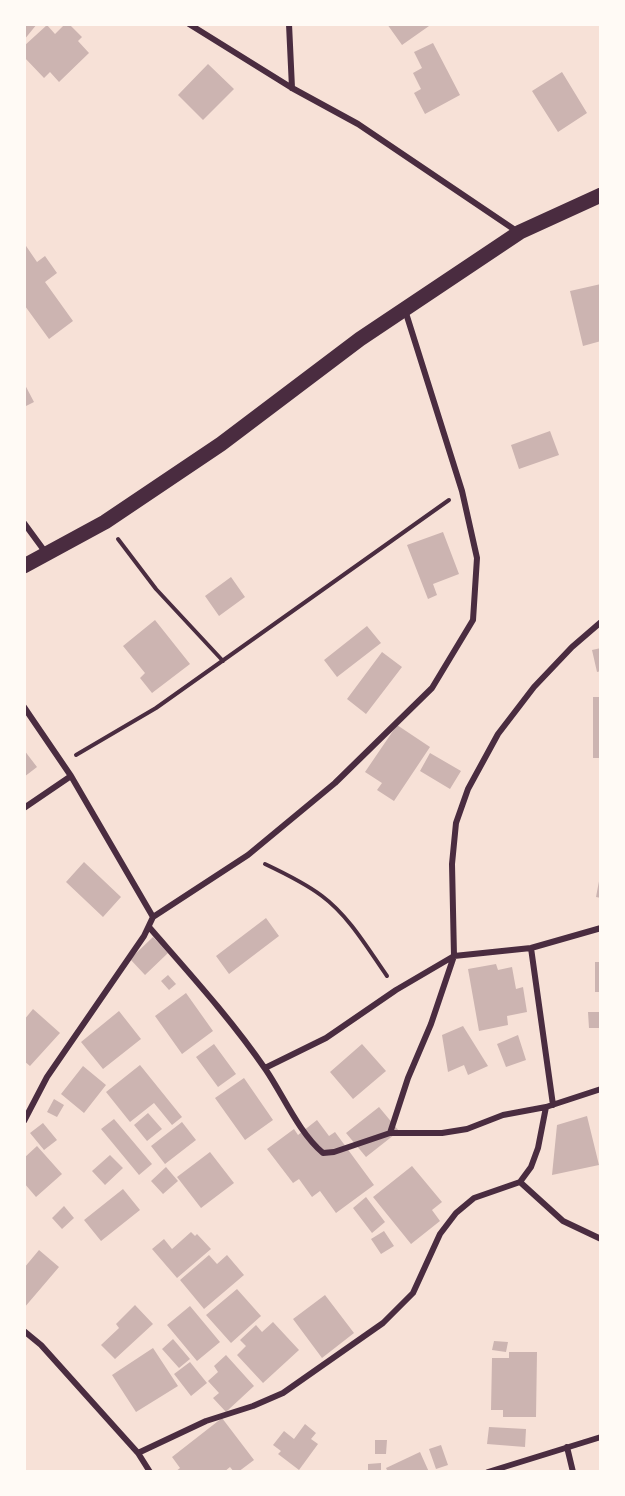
<!DOCTYPE html>
<html>
<head>
<meta charset="utf-8">
<style>
	body { margin:0 }
	#map { position:relative; width:625px; height:1496px; overflow:hidden; background:#f7e1d7; font-family:Figtree,sans-serif }
	canvas { display:block }
	.frame { position:absolute; inset:0; border:26px solid #fffaf5; pointer-events:none }
</style>
</head>
<body>
<div id="map">
<canvas width="625" height="1496"></canvas>
<div class="frame"></div>
</div>
<script>
const ctx = document.querySelector('canvas').getContext('2d');
ctx.lineJoin = 'round';
function fillPath(path, color) { ctx.fillStyle = color; ctx.fill(path, 'evenodd'); }
function strokePath(path, color, width, dash) { ctx.strokeStyle = color; ctx.lineWidth = width; ctx.lineCap = dash ? 'butt' : 'round'; ctx.setLineDash(dash || []); ctx.stroke(path); }
fillPath(new Path2D(`
	M24 24H37L24 40Z
	M65 24H69L82 37 78 41 89 53 59 82 50 72 44 78 24 57V46L47 25 55 34Z
	M387 24H428L429 26 402 45Z
	M433 43 460 95 425 114 414 93 421 89 413 73 422 68 414 52Z
	M208 64 234 89 203 120 178 95Z
	M562 72 587 113 558 132 532 91Z
	M24 243 37 262 45 256 57 273 45 282 73 321 49 339 25 306H24Z
	M601 284V341L583 346 570 291Z
	M24 383 34 402 24 407Z
	M550 431 559 455 519 469 511 445Z
	M443 532 459 574 433 584 437 595 428 599 407 545Z
	M231 577 245 597 219 616 205 596Z
	M155 620 190 664 152 693 140 678 145 673 123 646Z
	M367 626 381 643 337 677 324 660Z
	M601 648V671L597 672 592 650Z
	M382 652 402 667 366 714 347 699Z
	M593 697H601V758H593Z
	M397 725 430 747 394 801 377 790 382 783 365 772Z
	M24 750 37 767 24 777Z
	M430 753 461 771 450 789 420 771Z
	M84 862 121 897 103 917 66 882Z
	M600 876H601V898L596 897Z
	M266 918 279 936 229 974 216 956Z
	M153 937 168 953 145 975 130 959Z
	M595 962H601V992H595Z
	M496 964 498 970 512 967 516 989 523 987 527 1012 507 1016 508 1025 479 1031 468 969Z
	M168 975 176 984 169 990 161 981Z
	M186 993 213 1031 182 1054 155 1016Z
	M33 1009 60 1033 30 1066 24 1061V1020Z
	M119 1011 141 1039 103 1069 81 1042Z
	M588 1012H601V1028H589Z
	M463 1026 488 1066 468 1075 464 1065 448 1072 442 1035Z
	M518 1035 526 1060 506 1067 497 1044Z
	M214 1044 236 1074 218 1087 196 1057Z
	M362 1044 386 1071 353 1099 330 1072Z
	M140 1065 182 1117 172 1125 154 1103 130 1122 106 1092Z
	M83 1066 106 1085 84 1113 61 1094Z
	M244 1078 273 1120 245 1140 215 1098Z
	M54 1099 64 1105 57 1117 47 1112Z
	M379 1107 399 1131 366 1157 346 1133Z
	M148 1113 162 1129 147 1141 134 1125Z
	M587 1116 599 1165 552 1175 557 1125Z
	M114 1119 152 1164 139 1175 101 1129Z
	M317 1120 329 1136 335 1132 374 1185 336 1213 320 1191 312 1197 299 1179 293 1183 267 1149 294 1129 298 1135Z
	M182 1122 196 1140 165 1164 151 1146Z
	M43 1123 57 1140 44 1150 30 1133Z
	M37 1146 62 1174 36 1197 24 1183V1158Z
	M210 1152 234 1183 201 1208 177 1177Z
	M110 1155 123 1168 105 1185 92 1171Z
	M412 1166 442 1202 432 1210 440 1221 411 1244 373 1197Z
	M166 1167 178 1181 163 1194 151 1181Z
	M123 1189 140 1210 101 1241 84 1220Z
	M366 1197 385 1222 372 1233 353 1208Z
	M64 1206 74 1218 62 1229 52 1218Z
	M384 1231 394 1246 381 1254 371 1239Z
	M191 1232 195 1236 197 1234 211 1249 177 1278 152 1249 164 1239 172 1249Z
	M39 1250 59 1267 24 1308V1268Z
	M209 1255 217 1264 227 1255 244 1275 204 1309 180 1280Z
	M237 1289 261 1316 231 1343 206 1315Z
	M325 1295 354 1333 322 1358 293 1319Z
	M135 1305 153 1324 115 1359 101 1345 119 1328 116 1324Z
	M190 1306 220 1342 197 1361 167 1325Z
	M273 1322 299 1350 263 1383 237 1355 246 1346 240 1340 256 1325 262 1332Z
	M173 1339 190 1359 179 1368 162 1349Z
	M494 1341 508 1342 506 1352 492 1350Z
	M153 1348 178 1386 136 1412 112 1375Z
	M509 1352H537L536 1417H503V1410H491L492 1358H509Z
	M226 1355 254 1386 226 1412 213 1398 219 1393 208 1381 218 1372 214 1366Z
	M190 1362 207 1383 191 1396 174 1374Z
	M222 1418 254 1460 238 1472H234L230 1467 224 1472H175L180 1468 172 1457Z
	M305 1424 316 1433 311 1439 318 1444 299 1470 278 1454 281 1451 273 1445 284 1431 294 1439Z
	M489 1427 526 1429 525 1447 487 1444Z
	M375 1440H387L386 1454H375Z
	M441 1445 448 1465 436 1469 429 1449Z
	M420 1452 429 1472H388L386 1468Z
	M381 1463V1472H368V1464Z`), '#ccb4b1');
strokePath(new Path2D(`
	M118 539 156 589 223 661
	M76 755 156 708 449 500
	M265 864C284 873 305 883 322 896 349 916 368 949 387 976`), '#4a2c40', 4);
strokePath(new Path2D(`
	M189 24 292 88 358 124 518 232
	M289 24 292 88
	M24 523 46 553
	M24 707 71 776 153 917
	M24 808 71 776
	M149 927C189 973 231 1019 266 1070 283 1095 299 1133 323 1153L334 1152 390 1133H442L467 1129 503 1115 546 1107 601 1089
	M531 948 553 1105
	M265 1068 326 1038 396 990 454 956 531 948 601 928
	M24 1121 47 1077 144 936 153 917 248 855 335 783 432 688 473 620 477 558 462 491 405 310
	M390 1133 408 1078 431 1024 454 956 452 864 456 823 468 789 498 734 534 687 572 647 601 622
	M520 1182 563 1221 601 1239
	M24 1331 41 1345 138 1453 150 1472
	M567 1447 573 1472
	M138 1453 206 1421 253 1406 283 1393 383 1323 413 1293 440 1234 456 1213 474 1198 520 1182 531 1167 538 1148 546 1107
	M488 1472 601 1437`), '#4a2c40', 6);
strokePath(new Path2D(`
	M24 566 105 522 221 444 360 339 520 232 601 195`), '#4a2c40', 15);
</script>
</body>
</html>
